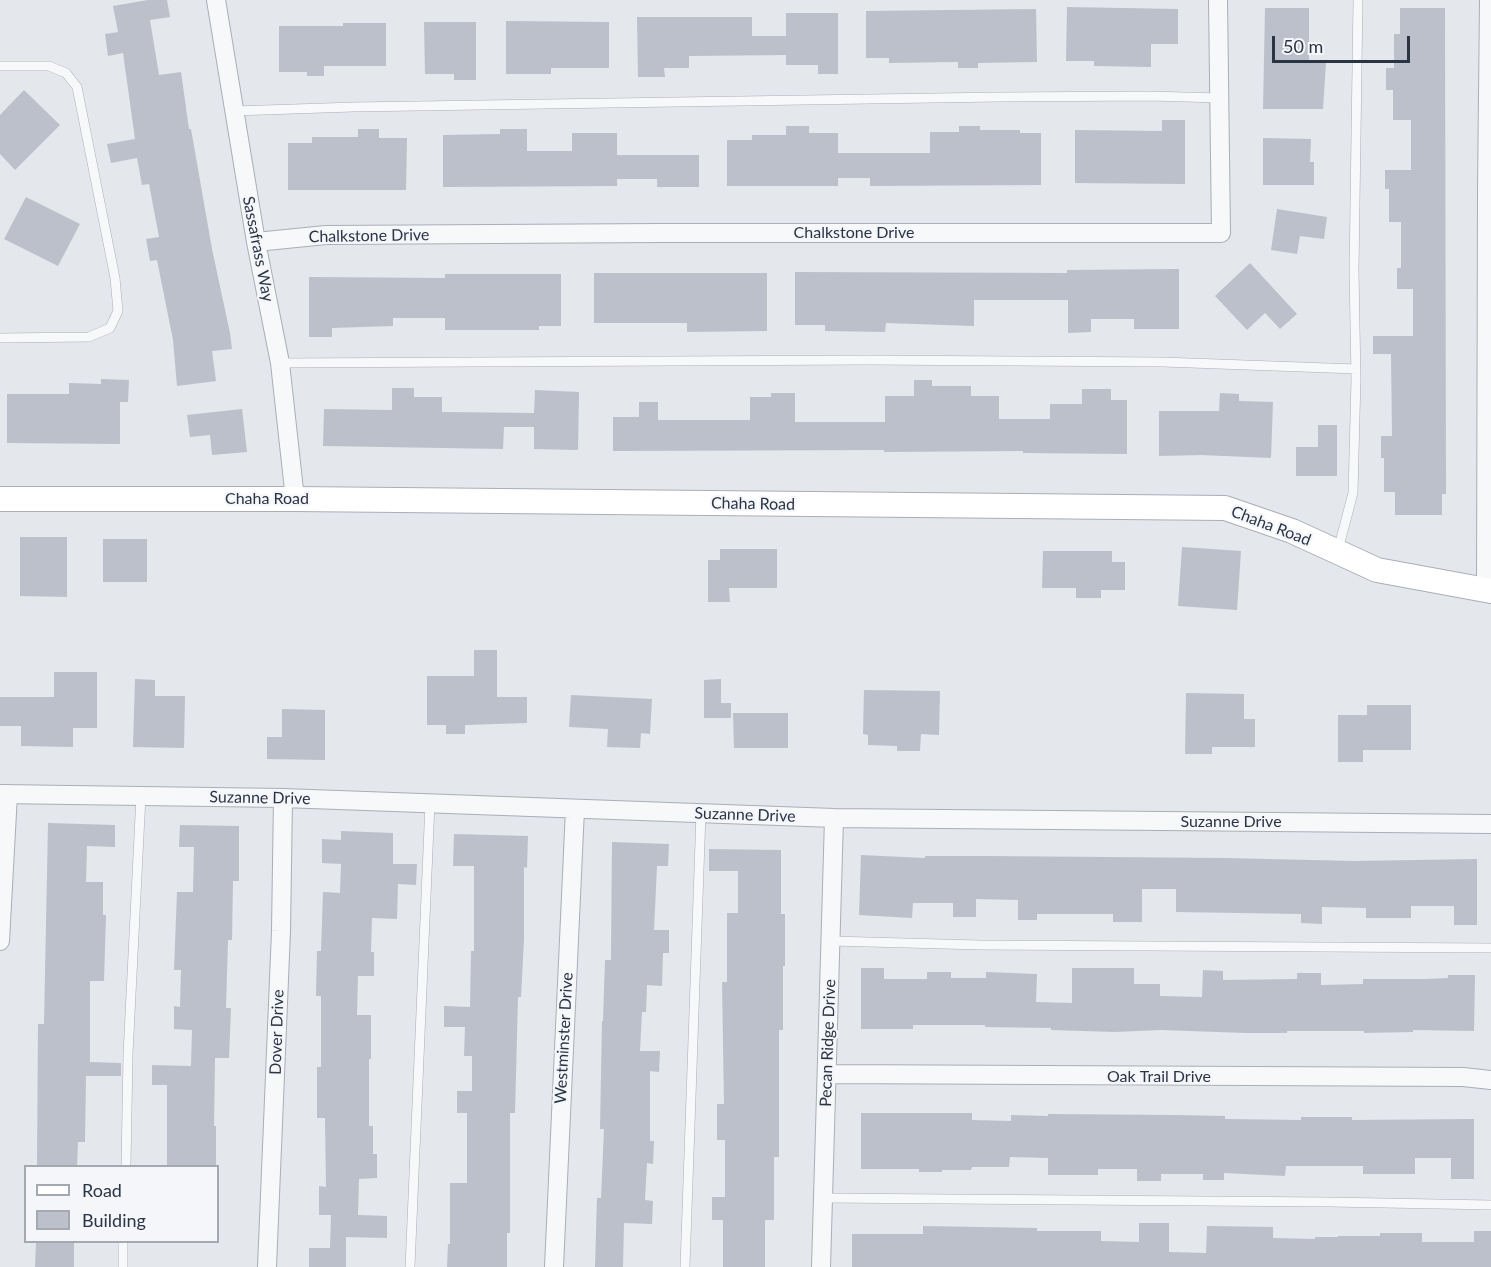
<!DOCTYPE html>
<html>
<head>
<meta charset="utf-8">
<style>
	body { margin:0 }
	#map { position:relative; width:1491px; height:1267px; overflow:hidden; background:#e4e7ec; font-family:Lato,sans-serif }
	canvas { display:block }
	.legend { position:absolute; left:24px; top:1165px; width:195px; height:78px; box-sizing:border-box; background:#f4f6f9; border:2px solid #a4a8b1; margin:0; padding:8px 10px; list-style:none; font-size:18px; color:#2b3445 }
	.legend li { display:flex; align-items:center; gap:12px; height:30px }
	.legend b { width:30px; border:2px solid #a4a8b1 }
	.scale { position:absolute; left:1272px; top:36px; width:138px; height:27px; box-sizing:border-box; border:3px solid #2b3445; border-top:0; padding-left:8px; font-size:18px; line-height:21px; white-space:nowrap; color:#2b3445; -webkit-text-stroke:4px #f4f6f9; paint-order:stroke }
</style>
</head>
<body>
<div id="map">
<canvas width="1491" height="1267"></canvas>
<ul class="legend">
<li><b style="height:8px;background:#fff"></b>Road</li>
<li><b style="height:16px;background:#bbc0ca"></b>Building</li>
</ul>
<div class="scale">50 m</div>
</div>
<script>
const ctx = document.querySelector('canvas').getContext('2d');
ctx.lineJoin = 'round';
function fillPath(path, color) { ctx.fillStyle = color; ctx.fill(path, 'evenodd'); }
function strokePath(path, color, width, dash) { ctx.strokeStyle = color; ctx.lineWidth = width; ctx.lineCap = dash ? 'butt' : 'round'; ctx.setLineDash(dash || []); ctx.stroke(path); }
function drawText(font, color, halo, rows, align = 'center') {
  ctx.font = font + ' Lato,sans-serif'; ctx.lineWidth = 4.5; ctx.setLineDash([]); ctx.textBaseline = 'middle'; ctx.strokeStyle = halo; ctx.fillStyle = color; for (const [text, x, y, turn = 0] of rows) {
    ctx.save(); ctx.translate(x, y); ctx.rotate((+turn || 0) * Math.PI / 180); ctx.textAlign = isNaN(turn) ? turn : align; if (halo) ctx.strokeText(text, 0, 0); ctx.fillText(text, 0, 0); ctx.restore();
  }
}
fillPath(new Path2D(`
	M148 0H167L170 17 150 20 159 75 181 72 189 129H191L212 249 230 333 232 349 212 351 216 381 177 386 173 340 157 260 150 261 146 239 159 237 149 184 142 185 137 158 111 163 107 144 135 139 123 53 108 56 105 34 118 32 113 6Z
	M1067 7 1178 9V44H1151V67L1094 66V61H1066Z
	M1265 8H1309V63H1326L1323 109H1263Z
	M1400 8H1445L1446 494H1442V515H1395V492H1384V458H1381V436H1392L1391 354H1373V336H1413V289H1397V268H1401V222H1389V189H1385V170H1411V120H1393V90H1386V68H1394V34H1400Z
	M1036 9 1037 62 978 63V68H958V62L889 63V58H866V11Z
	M786 13H838V74H818V65H786V55L689 56V68H664L665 77H638L637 17H752V36H786Z
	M506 21 609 22V68H551V74H506Z
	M424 22H476V80H454V74H425Z
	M343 23H386V66H324V76H307V72H279V26H343Z
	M24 90 60 125 15 170 0 154V115Z
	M1162 120H1185V184L1075 183V130L1162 131Z
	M786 126H809V133H838V153H930V132H959V126H980V130H1020V133H1041V185L870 186V178H838V186H727V140H752V135H786Z
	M358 129H379V138H407L406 190H288V143H312V137H358Z
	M500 129H527V151H572V133H617V155H699V187H657V179H617V186L443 187V135L500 134Z
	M1263 138 1311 139 1310 162H1314V185H1263Z
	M26 197 80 224 58 266 4 239Z
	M1277 209 1327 217 1324 239 1300 236 1297 254 1271 250Z
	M1250 263 1297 314 1280 329 1265 313 1247 330 1215 296Z
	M1179 269V329H1134V319H1091V332L1068 333V300H974V326L886 323 885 332 825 331V325H795V272L1067 273V270Z
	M594 273H767V331L687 332V323H594Z
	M445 274H561V326H539V330H445V318H393V326L332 328V337H309V277L445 278Z
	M101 379 129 380 128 402H120V444L7 443V394H69V383L101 384Z
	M914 380H932V386H971V396H999V419H1050V404H1082V389H1111V400H1127V454L1023 453V451L884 452V450L613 451V417H639V402H658V420H750V397H771V393H795V422H885V396H914Z
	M392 388H414V397H442V412L534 413 535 390 579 392 578 450 534 449V427H504L503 449 323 446 324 409 392 410Z
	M1220 393 1239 394V401L1273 402 1271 458 1201 455 1159 456V411H1219Z
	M242 409 247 452 212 455 210 435 190 437 187 415Z
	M1318 425H1337V476H1296V447H1318Z
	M20 537H67V597L20 596Z
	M103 539H147V582H103Z
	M1182 547 1241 551 1237 610 1178 606Z
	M720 549H777V588H729L730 602H708V560H720Z
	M1043 551H1112V562H1125V590H1101V598H1076V588H1042Z
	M474 650H497V697H527V723L465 725V734H446V725H427V676H474Z
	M54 672H97V728H73V747L21 746V726H0V697H54Z
	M135 679 155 680V696H185L184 748 133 747Z
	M721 679V703H731V718H704V680Z
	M864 690 940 691 939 735 921 734 920 751H897V746L868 745V735L863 734Z
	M1186 693 1244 694V719H1255V747H1212V754H1185Z
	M571 695 652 699 650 734 641 733 640 748 607 747 608 729 569 727Z
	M1367 705H1411V750H1363V762H1338V715H1367Z
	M282 709 325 710V760L267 759V737H282Z
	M733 713H788V748H734Z
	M48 823 115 825V847L87 846 86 882H103V915H106L104 981H90V1062L121 1063V1076H86L85 1142H78L77 1167H37L38 1024H44Z
	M180 825 239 826V881H233L232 940H228L226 1008H231L229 1058H215L214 1126H216V1167H167V1085H152V1065L191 1066 192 1030 174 1029V1006L180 1007 181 970H174L177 892H193L194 847H179Z
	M341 831 393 833V864H417L416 885 398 884 397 919 372 918 371 952H374V976H358L357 1015H371V1059H369V1126H373V1154H377V1178L359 1179 358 1215 387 1216V1238L346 1237V1267H309V1248H330L331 1215H319V1186L326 1187 325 1118H317V1067H321V996H316L317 951H321L323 892 340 893 341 864 322 863V839L341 840Z
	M454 834 528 836 527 868 524 867V939L521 997H518L515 1113H510V1233H507V1267H447L448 1244H450V1183H467V1113H457V1091H472V1056H464L465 1027H444V1006L470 1007 471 951H474V866H453Z
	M612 842 669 844 668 866H657L654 930H669V953H663L662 986 647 985 646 1012H642L640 1051H660L659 1072 650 1071V1141H654L653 1164 647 1163 645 1200 653 1201 652 1224 624 1223 623 1267H595L597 1198H601L604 1129H600L602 1021H603L605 960H611Z
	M709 849 781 850V914H785V966H783V1030H779V1157H774V1220H765V1267H723V1220H712V1197H725V1140H717V1104H724L722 982H727V913H738V871H709Z
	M861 855 925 858V856H988L1226 858 1354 861 1477 859V925H1454V906H1411V918H1366V908L1322 907V924L1301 923V914L1176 912V889H1142V922H1113V914H1037V920H1018V900L976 899V917H953V903H913L912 918 859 915Z
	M861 968H884V979H927V972H951V978H986V972L1037 974 1036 1002 1072 1003V968H1134V984H1160V996L1202 997 1203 970 1223 971V980L1297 979V973H1321V985L1363 984V979H1426L1448 978V975H1475L1474 1031 1413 1030V1032L1364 1033V1031H1287V1033H1246L1161 1030 1115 1032 1051 1030V1028L985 1027V1025H913V1029H861Z
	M861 1113H972V1120L1011 1121V1115L1048 1116V1114L1174 1115 1225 1116V1119L1301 1120V1117H1352V1120L1474 1119V1179H1451V1158H1415V1174H1363V1166H1286L1285 1176 1224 1173V1180H1203V1174H1161V1181H1137V1169H1098V1175H1048V1158L1010 1157 1009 1167H972L971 1170H942V1172H919V1169H861Z
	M1139 1223H1169V1252L1206 1253 1207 1226 1273 1227V1238L1315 1239V1237H1338V1236H1380V1233H1422V1242H1474V1231H1491V1267H852V1234H923V1226L1037 1228V1231H1101V1241L1139 1242Z
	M36 1242H74V1267H35Z`), '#bbc0ca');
const lane = new Path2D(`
	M0 66H49L66 73 77 87 115 278 118 311 110 328 89 337 0 338
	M234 111 353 107 999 97 1150 96 1219 98
	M280 363 867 360 1163 362 1356 369
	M1338 550 1353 493 1356 379 1354 271 1358 0
	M831 941 980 945 1491 948
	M126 1166 128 1054 141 796
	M822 1198 1330 1202 1491 1205
	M123 1242V1267
	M410 1267 430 803
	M685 1267 701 813`);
const street = new Path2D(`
	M216 0 256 242 280 363 295 499
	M256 242 326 235 660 233H1221L1218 0
	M1486 591 1487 191 1489 0
	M0 794 283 798 834 818 1491 824
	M0 941 8 794
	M827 1074 1463 1077 1491 1080
	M267 1267 281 931 283 798
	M554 1267 575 809
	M821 1267 834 818`);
const secondary = new Path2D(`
	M0 499H295L1225 508 1292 531 1377 570 1491 591`);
strokePath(lane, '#a9aeb7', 10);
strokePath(street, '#a9aeb7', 20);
strokePath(secondary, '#a9aeb7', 26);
strokePath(lane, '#f7f8fa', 9);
strokePath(street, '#f7f8fa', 18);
strokePath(secondary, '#fff', 24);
drawText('16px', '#2b3445', '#f4f6f9', [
	["Chalkstone Drive",854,233],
	["Chalkstone Drive",369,236,-1],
	["Sassafrass Way",258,249,79],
	["Chaha Road",267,499],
	["Chaha Road",753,504,1],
	["Chaha Road",1271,526,21],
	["Suzanne Drive",260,798,1],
	["Suzanne Drive",745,815,2],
	["Suzanne Drive",1231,822],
	["Dover Drive",277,1032,-88],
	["Westminster Drive",564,1038,-87],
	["Pecan Ridge Drive",828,1043,-88],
	["Oak Trail Drive",1159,1077]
]);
</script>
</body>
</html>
